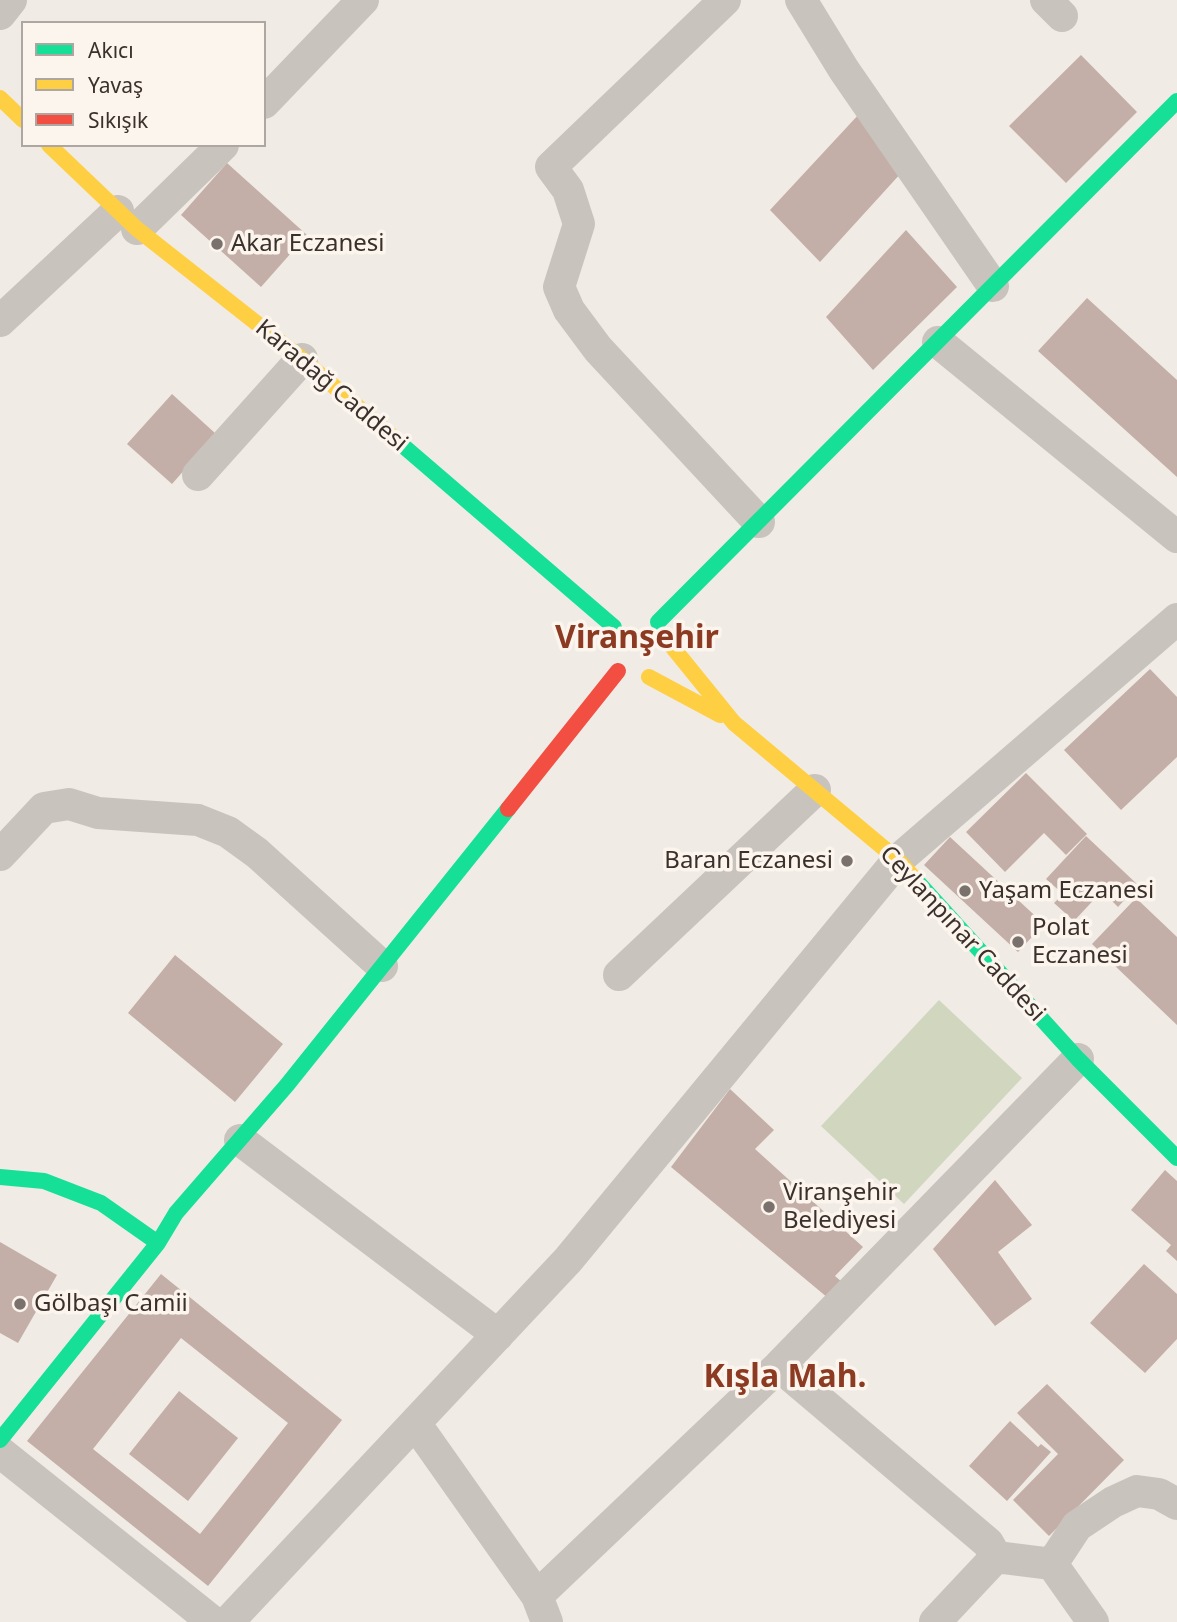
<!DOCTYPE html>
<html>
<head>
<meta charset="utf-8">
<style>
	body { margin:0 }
	#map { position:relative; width:1177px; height:1622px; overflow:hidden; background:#f0ebe5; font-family:"Noto Sans",sans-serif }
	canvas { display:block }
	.legend { position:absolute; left:21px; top:21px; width:245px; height:126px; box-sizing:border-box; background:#fbf5ee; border:2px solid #aea6a0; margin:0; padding:9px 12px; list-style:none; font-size:21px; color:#3b302b }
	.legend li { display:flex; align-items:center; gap:14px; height:35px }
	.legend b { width:35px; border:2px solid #aea6a0 }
</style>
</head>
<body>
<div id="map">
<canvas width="1177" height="1622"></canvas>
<ul class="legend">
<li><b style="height:9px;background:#16e098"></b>Akıcı</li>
<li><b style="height:9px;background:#ffcf43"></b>Yavaş</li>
<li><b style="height:9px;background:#f24e42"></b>Sıkışık</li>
</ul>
</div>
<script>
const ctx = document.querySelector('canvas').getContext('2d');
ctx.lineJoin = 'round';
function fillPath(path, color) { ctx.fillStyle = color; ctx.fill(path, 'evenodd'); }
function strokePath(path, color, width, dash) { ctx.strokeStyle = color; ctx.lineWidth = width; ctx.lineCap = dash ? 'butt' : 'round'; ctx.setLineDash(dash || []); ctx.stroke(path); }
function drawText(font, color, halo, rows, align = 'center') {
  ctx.font = font + ' "Noto Sans",sans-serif'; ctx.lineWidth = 7; ctx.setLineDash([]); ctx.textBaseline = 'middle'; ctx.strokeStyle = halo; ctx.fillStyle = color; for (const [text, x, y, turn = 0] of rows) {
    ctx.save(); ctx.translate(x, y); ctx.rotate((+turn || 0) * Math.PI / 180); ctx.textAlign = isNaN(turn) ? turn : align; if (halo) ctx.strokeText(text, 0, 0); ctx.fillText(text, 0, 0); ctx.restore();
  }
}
fillPath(new Path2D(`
	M939 1000 1022 1078 904 1204 821 1126Z`), '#d1d6bf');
fillPath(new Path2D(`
	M1081 55 1137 112 1066 183 1009 126Z
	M860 113 902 172 820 262 770 210Z
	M227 163 307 235 261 287 181 215Z
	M906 230 957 287 873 370 826 317Z
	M1087 298 1177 380V477L1038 351Z
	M172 394 216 434 172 484 127 444Z
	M1150 669 1177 697V757L1121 810 1064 750Z
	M1026 773 1087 834 1066 855 1044 833 1005 872 966 832Z
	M1086 836 1138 885 1118 907 1102 891 1074 921 1054 903 1063 894 1046 879Z
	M950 837 1044 924 1018 952 924 865Z
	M1136 898 1177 937V1025L1092 944Z
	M175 955 283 1044 235 1102 128 1013Z
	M730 1089 774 1130 755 1149 863 1247 835 1276 842 1282 828 1298 671 1167Z
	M1165 1170 1177 1181V1261L1166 1251 1171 1245 1131 1210Z
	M995 1180 1032 1225 998 1252 1032 1299 995 1326 933 1249Z
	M0 1242 57 1275 18 1343 0 1333Z
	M1144 1264 1177 1294V1339L1145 1373 1090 1323Z
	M161 1274 342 1420 208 1586 27 1441ZM181 1338 288 1423 200 1534 93 1449Z
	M1047 1384 1124 1460 1049 1536 1013 1500 1058 1454 1017 1413Z
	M179 1391 238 1438 188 1501 129 1454Z
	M1010 1421 1038 1447 1041 1444 1051 1452 1007 1501 969 1466Z`), '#c3afa7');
strokePath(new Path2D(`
	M725 0 551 167 568 190 579 224 559 287 569 310 598 349 759 522
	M801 0 844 70 993 286
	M1046 0 1062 16
	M0 14 11 0
	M264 103 363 0
	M137 229 223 145
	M0 321 118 211
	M938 342 1177 537
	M198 475 302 359
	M0 855 44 808 69 804 98 813 198 820 228 832 257 853 382 966
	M619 975 815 790
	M240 1140 498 1335
	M779 1366 988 1543 996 1557 1052 1564 1093 1622
	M415 1423 537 1596 547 1622
	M0 1452 213 1622
	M1052 1564 1077 1526 1113 1502 1137 1491 1159 1494 1177 1504
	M537 1596 779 1366 1078 1059
	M228 1622 568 1260 898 860 1177 619
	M935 1622 996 1557`), '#c9c3be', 32);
strokePath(new Path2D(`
	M394 438 614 627
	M658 622 1177 101
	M915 879 1078 1059 1177 1158
	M0 1177 44 1181 101 1203 158 1243
	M0 1440 158 1243 176 1213 287 1085 508 809`), '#16e098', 16);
strokePath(new Path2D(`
	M0 98 23 120
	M49 145 137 229 302 359 394 438
	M670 644 734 723 898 860 915 879
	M649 677 720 715`), '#ffcf43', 16);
strokePath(new Path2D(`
	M508 809 618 671`), '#f24e42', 16);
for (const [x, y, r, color] of [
	[217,244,7,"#7a716c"],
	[847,861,7,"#7a716c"],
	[965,891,7,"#7a716c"],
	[1018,942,7,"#7a716c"],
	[769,1207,7,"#7a716c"],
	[20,1304,7,"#7a716c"]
]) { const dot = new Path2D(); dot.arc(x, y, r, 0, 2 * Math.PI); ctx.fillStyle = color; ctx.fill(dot); strokePath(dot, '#fbf5ee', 2.5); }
drawText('24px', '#3b302b', '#fbf5ee', [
	["Akar Eczanesi",231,244],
	["Baran Eczanesi",833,861,"right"],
	["Yaşam Eczanesi",979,891],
	["Polat",1032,928],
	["Eczanesi",1032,956],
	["Viranşehir",783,1193],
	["Belediyesi",783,1221],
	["Gölbaşı Camii",34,1304]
], 'left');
drawText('24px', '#3b302b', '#fbf5ee', [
	["Karadağ Caddesi",331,386,40],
	["Ceylanpınar Caddesi",962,934,47]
]);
drawText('bold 32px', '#8c3b22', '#fbf5ee', [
	["Viranşehir",637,639],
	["Kışla Mah.",785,1378]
]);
</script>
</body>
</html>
